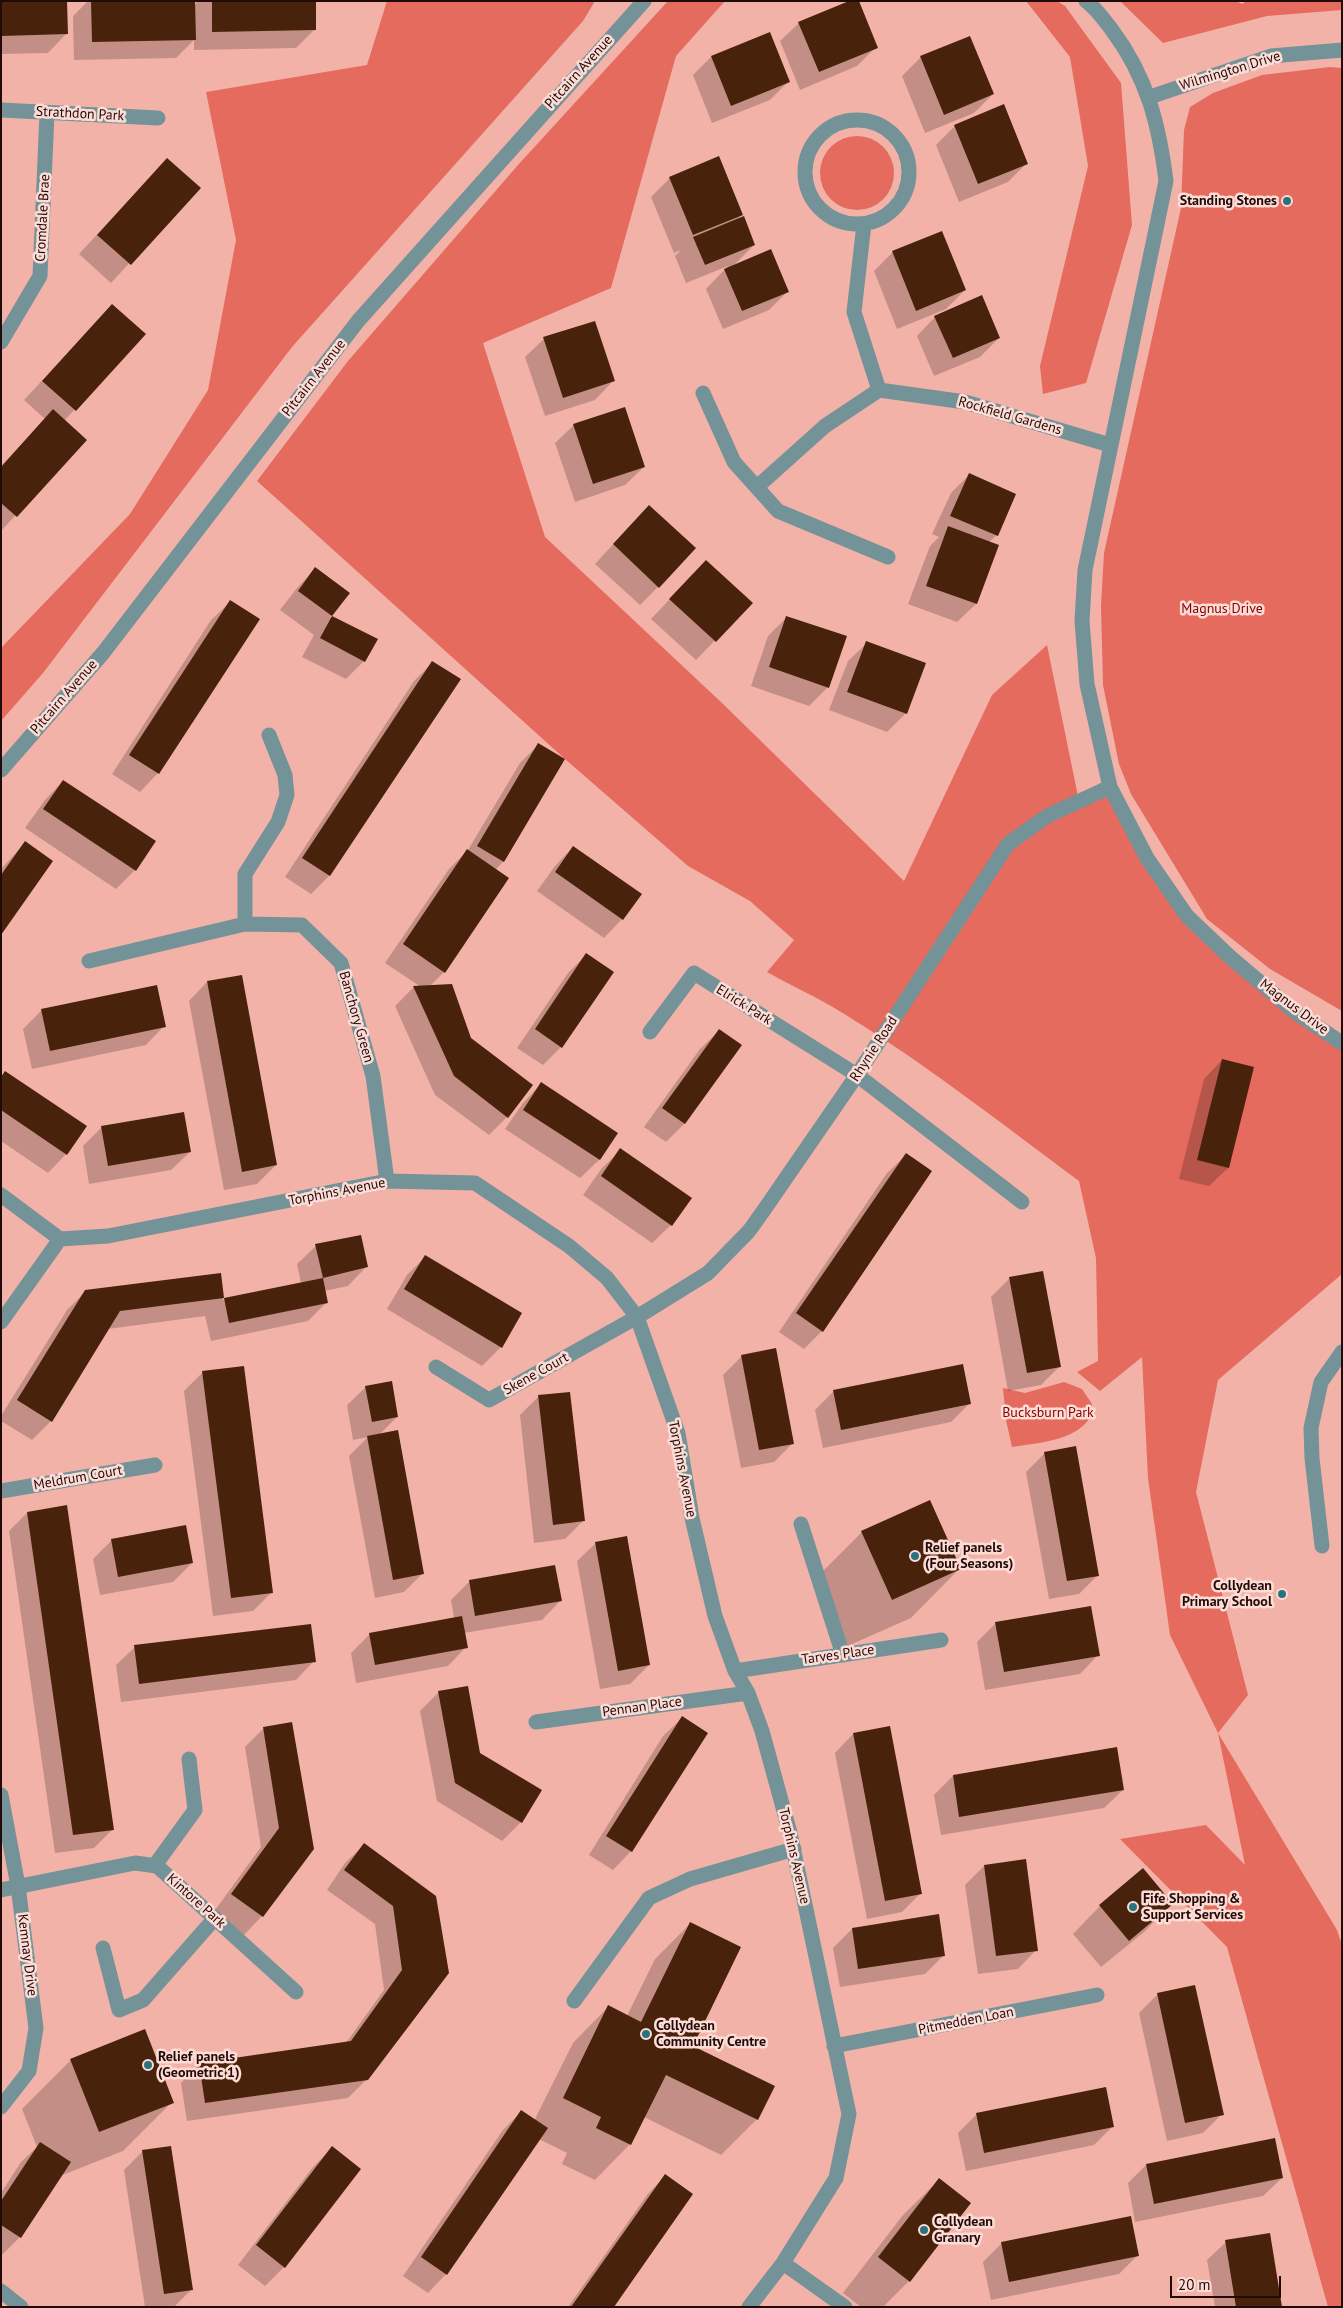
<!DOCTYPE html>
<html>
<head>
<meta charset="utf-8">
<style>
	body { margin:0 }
	#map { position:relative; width:1343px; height:2308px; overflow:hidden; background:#f3b2a8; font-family:"PT Sans",sans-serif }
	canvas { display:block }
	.frame { position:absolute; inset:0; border:2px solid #210a08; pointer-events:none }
	.scale { position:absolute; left:1170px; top:2276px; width:111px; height:22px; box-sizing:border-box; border:2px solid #210a08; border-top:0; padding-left:6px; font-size:15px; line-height:18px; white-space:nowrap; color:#210a08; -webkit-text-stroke:4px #fedcd6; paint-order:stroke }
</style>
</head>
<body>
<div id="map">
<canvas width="1343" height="2308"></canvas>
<div class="frame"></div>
<div class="scale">20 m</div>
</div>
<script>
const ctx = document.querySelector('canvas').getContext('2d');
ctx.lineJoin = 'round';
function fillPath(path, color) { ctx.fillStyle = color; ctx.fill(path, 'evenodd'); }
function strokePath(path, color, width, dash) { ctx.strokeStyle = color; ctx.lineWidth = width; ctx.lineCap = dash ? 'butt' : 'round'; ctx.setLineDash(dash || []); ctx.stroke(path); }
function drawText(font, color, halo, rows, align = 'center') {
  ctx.font = font + ' "PT Sans",sans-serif'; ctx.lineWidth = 5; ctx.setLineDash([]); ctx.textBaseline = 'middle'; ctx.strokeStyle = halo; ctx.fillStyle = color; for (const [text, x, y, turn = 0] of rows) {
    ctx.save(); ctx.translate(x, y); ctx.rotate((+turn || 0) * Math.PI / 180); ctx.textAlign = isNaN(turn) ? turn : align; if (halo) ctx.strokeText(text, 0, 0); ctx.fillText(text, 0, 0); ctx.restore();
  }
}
fillPath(new Path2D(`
	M387 1H595L583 21 292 347 43 673 1 721V648L130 514 208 390 236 240 206 92 367 65Z
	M668 1H725L676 56 611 288 483 343 545 537 722 703 904 881 992 695 1047 645 1079 801 1110 787 1187 916 1342 1043V1274L1218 1380 1196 1492 1248 1695 1218 1733 1337 1930 1342 1945V2307H1328L1227 1947 1120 1839 1206 1825 1245 1865 1218 1733 1170 1635 1148 1478 1142 1357 1100 1391 1077 1372 1098 1361 1096 1258 1079 1181C998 1121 917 1057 831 1006 810 994 788 984 767 972L794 940 750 901 688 866 565 759 257 481 348 361 518 165Z
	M1026 1H1057L1065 6 1121 83 1132 225 1086 383 1043 394 1040 366 1088 166 1070 57Z
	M1120 1H1236L1242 4 1247 1H1342V10L1267 16 1163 43Z
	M1330 67 1342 68V1011L1270 969 1207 919 1131 794 1119 764 1103 685 1101 606 1104 553 1181 208 1184 130 1190 107 1213 93 1262 75Z
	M820 173a37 37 0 1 1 74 0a37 37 0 1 1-74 0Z
	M1064 1382 1082 1389 1092 1404C1092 1408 1092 1415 1089 1419 1074 1441 1037 1443 1012 1447L1006 1420 1003 1388 1025 1393Z`), '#e46b5d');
fillPath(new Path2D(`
	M1 1 66 34 48 53 1 54Z
	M88 1H194V6L198 1H315V29L296 48 194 50V40L176 58 74 60 73 16Z
	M799 23 876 47 857 66 800 90 780 41Z
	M711 57 789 81 770 100 712 123 693 75Z
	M921 57 993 94 974 113 925 133 902 76Z
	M955 126 1027 163 1008 182 959 202 936 145Z
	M167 159 199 188 111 283 79 254Z
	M670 178 742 215 736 221 754 245 732 267 788 291 769 310 723 329 706 289 728 266 686 283 675 256 681 250 674 253 651 197Z
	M941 233 965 290 946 309 897 329 874 271 892 253Z
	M112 305 144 334 64 421 85 440 1 531V466L45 419 24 400Z
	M935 317 999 338 980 357 934 376 917 336Z
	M544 339 613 381 595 400 545 416 525 357Z
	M574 425 644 467 625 485 575 502 555 443Z
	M969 475 997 535 989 542 997 545 976 604 957 622 908 604 930 546 939 537 932 534 951 493Z
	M631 525 658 587 640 605 595 564Z
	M706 561 751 603 696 660 651 619Z
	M315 569 348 593 330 617 376 640 364 661 346 679 302 657 314 635 280 610 297 588Z
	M230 602 158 773 140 792 112 774 211 620Z
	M787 617 828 687 809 706 751 686 768 636Z
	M867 643 906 713 887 732 829 710 848 661Z
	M433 662 459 679 329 876 311 894 285 877 414 681Z
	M538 745 503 862 495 870 444 972 429 987 470 1038 507 1117 489 1135 435 1095 395 1006 414 987H421L385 963 449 869 468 850 520 763Z
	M63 781 135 870 116 889 25 828 45 800Z
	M25 843 1 933V869Z
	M573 847 622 919 604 938 537 891 555 866Z
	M586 955 561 1047 543 1065 517 1048 568 973Z
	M207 982 276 1165 257 1184 224 1190 189 1001Z
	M42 1010 164 1026 146 1045 32 1069 23 1029Z
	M719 1031 740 1046 684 1124 666 1142 644 1127 700 1049Z
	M1222 1060 1228 1168 1209 1186 1179 1179 1204 1079Z
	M5 1072 66 1154 48 1173 1 1141V1076Z
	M541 1084 616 1133 599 1160 580 1178 505 1129 523 1103Z
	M101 1128 190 1152 171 1170 89 1184 83 1146Z
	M621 1150 671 1225 652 1243 583 1195 602 1168Z
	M906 1155 822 1331 804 1349 779 1332 887 1173Z
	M316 1246 366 1267 348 1286 324 1291 326 1303 308 1321 211 1341 205 1316 108 1329 51 1421 32 1440 1 1421V1416L67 1310 86 1291 220 1274 223 1300 301 1283 297 1264Z
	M425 1257 501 1347 482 1366 387 1309 407 1275Z
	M1009 1279 1060 1366 1041 1385 1008 1391 991 1297Z
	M742 1356 792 1444 774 1462 741 1468 723 1375Z
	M202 1373 272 1592 253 1611 213 1616 184 1391Z
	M366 1387 397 1417 378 1436 423 1573 404 1592 375 1598 349 1456 368 1437 353 1440 347 1405Z
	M834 1391 970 1403 951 1422 823 1448 815 1410Z
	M538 1397 584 1520 565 1539 534 1543 520 1415Z
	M1045 1453 1098 1575 1079 1594 1049 1599 1026 1472Z
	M27 1513 113 1829 94 1848 55 1853 9 1531Z
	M862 1532 959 1569 911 1618 843 1648 813 1581Z
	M112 1540 192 1563 173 1582 100 1595 93 1559Z
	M596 1543 649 1665 630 1684 600 1689 577 1561Z
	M470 1581 560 1601 542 1620 464 1633 466 1647 448 1666 356 1683 351 1653 370 1634 454 1618 451 1600Z
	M996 1623 1098 1655 1080 1674 985 1690 977 1642Z
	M135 1647 314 1661 296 1680 121 1702 116 1665Z
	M439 1692 521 1822 502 1841 437 1801 420 1711Z
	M682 1718 631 1851 613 1870 589 1855 663 1736Z
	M263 1729 312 1849 262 1916 244 1935 213 1913 261 1847 245 1747Z
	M853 1734 921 1893 902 1912 867 1919 835 1753Z
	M1116 1749 1123 1790 1104 1808 941 1835 934 1795 953 1776Z
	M364 1845 435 1897 367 2079 348 2098 187 2121 181 2083 200 2064 346 2043 384 1990 375 1924 327 1890 345 1863Z
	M984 1866 1036 1950 1018 1969 978 1974 965 1885Z
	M1171 1904 1144 1932 1101 1967 1073 1934 1100 1906Z
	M690 1924 691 2046 757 2119 721 2155 644 2117 630 2144 595 2180 562 2164 567 2153 539 2139 446 2274 428 2293 403 2276 503 2130 521 2112 534 2121 573 2043 608 2007 627 2016 655 1959Z
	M852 1929 944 1955 925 1974 840 1987 833 1948Z
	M1158 1994 1222 2114 1203 2133 1167 2141 1139 2013Z
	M71 2060 172 2102 123 2151 60 2176 20 2237 1 2256V2193L21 2162 37 2147 22 2109Z
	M977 2114 1113 2126 1094 2145 966 2171 958 2133Z
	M332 2148 284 2267 265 2286 238 2265 313 2167Z
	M143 2151 191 2290 174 2307H145L124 2170Z
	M1146 2165 1282 2178 1263 2196 1135 2222 1128 2183Z
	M665 2176 612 2307H568L647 2195Z
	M939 2180 909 2281 883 2307H861L843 2293 903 2215Z
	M1226 2242 1281 2307H1215L1207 2260Z
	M1002 2243 1137 2256 1119 2274 991 2300 983 2262Z`), '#0003');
fillPath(new Path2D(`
	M1 1H67L68 34 1 36Z
	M91 1H195L196 40 92 42Z
	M212 1H316V30L212 32Z
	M849 1H859L878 48 819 72 798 22Z
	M770 32 790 82 731 106 711 56Z
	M970 36 994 94 944 115 920 56Z
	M1004 104 1028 164 978 184 954 125Z
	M719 156 743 215 693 235 669 177Z
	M167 158 201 188 131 265 97 235Z
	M744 216 755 245 705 265 693 237Z
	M942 231 966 290 916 311 892 251Z
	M771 249 789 292 742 311 724 269Z
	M982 295 1000 338 953 358 934 316Z
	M112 304 146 334 76 411 42 381Z
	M595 321 615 381 563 398 543 337Z
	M625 407 645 467 593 484 573 424Z
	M53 409 87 440 17 517 1 503V467Z
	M969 473 1016 494 998 536 950 516Z
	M649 505 696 548 659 588 613 544Z
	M948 526 999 545 977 604 926 586Z
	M706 560 753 603 716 642 669 599Z
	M315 567 350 593 332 616 298 591Z
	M230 600 260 619 159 774 129 755Z
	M332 616 378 639 365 662 320 638Z
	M786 616 847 636 829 688 769 667Z
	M866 641 926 663 907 714 847 692Z
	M432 661 461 679 330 876 302 858Z
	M538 743 565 759 504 862 477 846Z
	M63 780 156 841 136 871 43 809Z
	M25 841 53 861 1 935V875Z
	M573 846 642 894 623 920 555 872Z
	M467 849 509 878 445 973 403 944Z
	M586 953 614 972 562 1048 535 1029Z
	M242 975 277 1165 242 1172 207 981Z
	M452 984 471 1038 533 1085 508 1118 454 1076 413 986Z
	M157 985 166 1027 50 1051 41 1009Z
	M719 1029 742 1045 685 1124 662 1108Z
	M1222 1059 1254 1067 1229 1168 1197 1160Z
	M5 1071 87 1126 67 1155 1 1110V1077Z
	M541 1082 618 1133 600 1160 523 1110Z
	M184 1112 191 1152 108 1166 101 1126Z
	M620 1148 692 1198 672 1226 601 1176Z
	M906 1153 932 1171 823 1332 796 1313Z
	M361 1235 368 1267 323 1278 315 1244Z
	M425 1255 522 1313 502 1348 404 1289Z
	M1043 1271 1061 1367 1027 1373 1009 1277Z
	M221 1273 224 1298 120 1311 52 1422 17 1400 85 1290Z
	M323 1278 328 1303 229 1323 224 1298Z
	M776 1348 794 1444 759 1450 741 1355Z
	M963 1364 971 1404 841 1430 833 1390Z
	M244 1366 273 1593 231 1598 202 1371Z
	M392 1381 398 1417 372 1422 365 1386Z
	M570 1392 585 1521 553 1525 538 1395Z
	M398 1430 424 1574 393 1580 367 1436Z
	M1076 1446 1099 1576 1067 1581 1044 1452Z
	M930 1500 961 1569 892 1600 861 1531Z
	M67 1505 114 1830 73 1835 27 1512Z
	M186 1525 193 1563 118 1577 111 1539Z
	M627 1536 650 1665 618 1671 595 1542Z
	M555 1565 562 1601 475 1616 469 1580Z
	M1091 1606 1100 1656 1004 1672 995 1622Z
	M462 1616 468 1648 375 1665 369 1633Z
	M311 1624 316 1662 139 1684 134 1645Z
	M468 1686 480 1753 542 1790 522 1823 455 1783 438 1691Z
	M682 1716 708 1733 632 1852 606 1836Z
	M292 1722 314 1849 263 1917 231 1894 279 1828 263 1727Z
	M890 1726 922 1894 885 1901 853 1733Z
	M1117 1747 1124 1790 959 1817 953 1775Z
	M364 1843 436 1896 449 1973 368 2080 205 2103 199 2063 351 2041 402 1970 393 1906 344 1870Z
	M1026 1859 1038 1951 996 1956 984 1865Z
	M1143 1868 1173 1904 1129 1941 1099 1905Z
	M939 1914 945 1956 858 1969 852 1928Z
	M690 1922 741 1947 693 2046 775 2086 758 2120 666 2075 631 2145 596 2128 601 2117 563 2098 608 2005 641 2022Z
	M1195 1985 1224 2115 1185 2123 1157 1993Z
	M145 2029 174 2103 99 2132 70 2059Z
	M1106 2087 1114 2127 984 2153 976 2113Z
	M521 2110 548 2128 447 2275 421 2257Z
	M1275 2138 1283 2178 1154 2204 1146 2164Z
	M40 2142 71 2162 21 2238 1 2225V2201Z
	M171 2146 193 2290 164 2294 142 2150Z
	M332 2146 361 2169 285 2268 256 2245Z
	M665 2174 693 2194 614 2307H571Z
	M939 2178 971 2203 910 2282 878 2257Z
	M1131 2216 1139 2256 1009 2282 1001 2242Z
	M1270 2233 1282 2307H1236L1225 2240Z`), '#48220b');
strokePath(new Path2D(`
	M1086 1C1097 9 1104 20 1112 30 1147 77 1159 124 1166 181L1085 570 1082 621 1087 684 1110 787 1147 858 1187 916 1229 956 1295 1012 1342 1043
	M1150 97 1271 56 1342 50
	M1 110 158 118
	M805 172a52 52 0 1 1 104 0a52 52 0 1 1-104 0Z
	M864 224 854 312 879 390
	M1 342 40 276 47 113
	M703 393 734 462 778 511 888 557
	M757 487 825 426 879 390 965 402 1110 445
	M1 770 103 653 358 321 644 1
	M245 924V874L278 822 287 795 285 775 269 735
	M89 961 245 924 302 925 341 963 373 1076 387 1181
	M650 1032 694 973 857 1075 1022 1202
	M1 1195 60 1239 108 1236 387 1181 475 1183 569 1246 607 1278 637 1317 678 1433 692 1518 715 1616 735 1671 748 1693 762 1731 790 1833 849 2114 836 2178 783 2263 749 2307
	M1 1322 60 1239
	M436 1367 489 1400 637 1317 708 1273 749 1231 764 1210 857 1075 1008 844 1047 816 1110 787
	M1 1491 155 1465
	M801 1524 843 1655
	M1322 1546 1312 1458 1311 1428 1321 1382 1342 1352
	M735 1671 941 1640
	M536 1722 748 1693
	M1 1795 18 1886 36 2028 29 2071 1 2107
	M157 1866 158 1861 195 1810 189 1759
	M1 1890 135 1863 157 1866 296 1992
	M103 1948 119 2010 143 2000 215 1918
	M574 2001 649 1898 690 1879 794 1849
	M834 2046 1097 1995
	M783 2263 845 2307
	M1 2291 21 2307`), '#749398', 15);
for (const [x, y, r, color] of [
	[1287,201,5,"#2a737d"],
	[915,1556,5,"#2a737d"],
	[1282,1594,5,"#2a737d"],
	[1133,1907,5,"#2a737d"],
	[646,2034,5,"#2a737d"],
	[148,2065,5,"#2a737d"],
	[924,2230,5,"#2a737d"]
]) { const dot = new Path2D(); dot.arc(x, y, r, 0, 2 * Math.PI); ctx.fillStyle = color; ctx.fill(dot); strokePath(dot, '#fedcd6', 2); }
drawText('14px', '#210a08', '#fedcd6', [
	["Wilmington Drive",1230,71,-17],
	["Pitcairn Avenue",579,72,-48],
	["Strathdon Park",80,114,3],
	["Cromdale Brae",43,218,-87],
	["Pitcairn Avenue",314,378,-52],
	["Rockfield Gardens",1010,416,16],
	["Pitcairn Avenue",64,697,-49],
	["Elrick Park",744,1005,32],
	["Magnus Drive",1294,1007,37],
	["Banchory Green",356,1017,74],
	["Rhynie Road",874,1049,-57],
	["Torphins Avenue",337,1192,-11],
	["Skene Court",536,1374,-29],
	["Torphins Avenue",682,1469,79],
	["Meldrum Court",78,1478,-10],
	["Tarves Place",838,1655,-8],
	["Pennan Place",642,1707,-8],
	["Torphins Avenue",794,1856,77],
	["Kintore Park",196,1901,42],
	["Kemnay Drive",27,1955,83],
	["Pitmedden Loan",966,2021,-11]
]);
drawText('bold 14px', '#210a08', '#fedcd6', [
	["Standing Stones",1277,201,"right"],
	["Relief panels",925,1548],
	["(Four Seasons)",925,1564],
	["Collydean",1272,1586,"right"],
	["Primary School",1272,1602,"right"],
	["Fife Shopping &",1143,1899],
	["Support Services",1143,1915],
	["Collydean",656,2026],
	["Community Centre",656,2042],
	["Relief panels",158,2057],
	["(Geometric 1)",158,2073],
	["Collydean",934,2222],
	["Granary",934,2238]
], 'left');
drawText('14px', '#850003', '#fedcd6', [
	["Magnus Drive",1222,609],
	["Bucksburn Park",1048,1413]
]);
</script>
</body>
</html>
